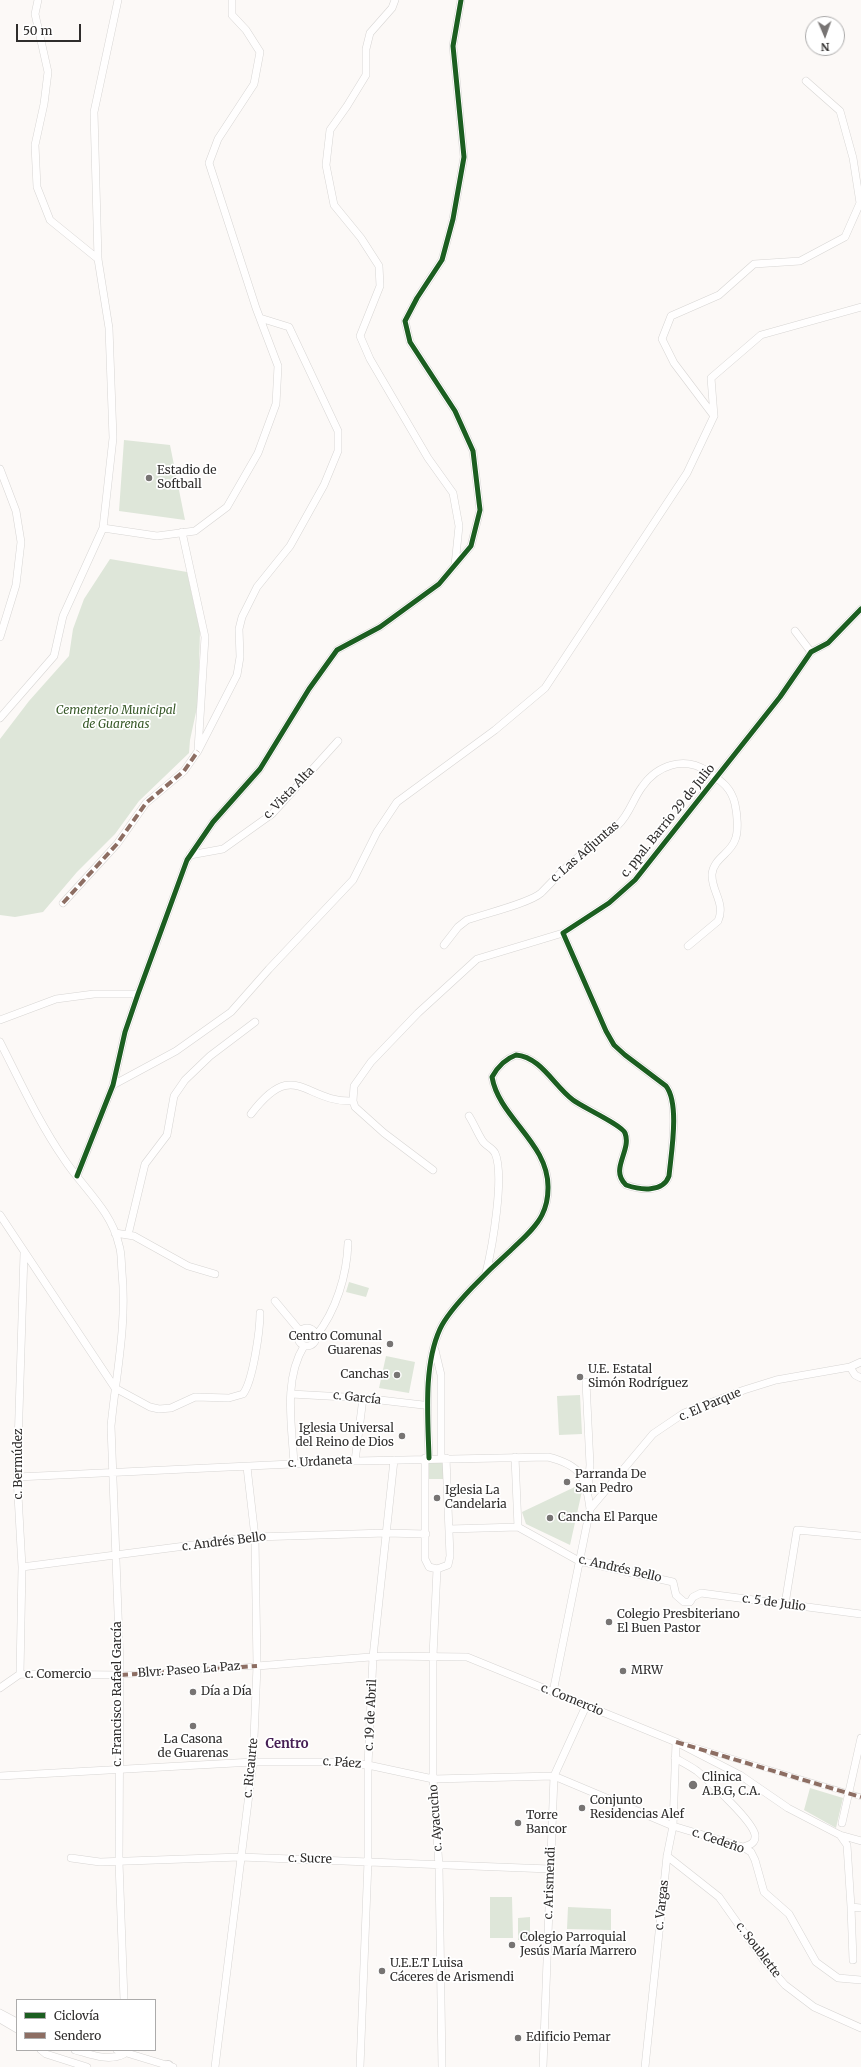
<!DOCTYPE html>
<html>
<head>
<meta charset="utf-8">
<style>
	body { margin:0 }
	#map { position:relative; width:861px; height:2067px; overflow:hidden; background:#fcf9f7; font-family:Merriweather,serif }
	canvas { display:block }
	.legend { position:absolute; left:16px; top:1999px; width:140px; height:52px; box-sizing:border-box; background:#fff; border:1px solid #acabab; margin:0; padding:5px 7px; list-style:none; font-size:12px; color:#2f2d2c }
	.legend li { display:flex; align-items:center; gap:8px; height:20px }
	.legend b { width:20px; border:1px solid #acabab }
	.north { position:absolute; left:805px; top:16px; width:40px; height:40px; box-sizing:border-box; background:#fff; border:1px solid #acabab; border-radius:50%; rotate:178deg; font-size:11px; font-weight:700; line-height:16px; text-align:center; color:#2f2d2c }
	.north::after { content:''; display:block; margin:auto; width:14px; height:18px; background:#777473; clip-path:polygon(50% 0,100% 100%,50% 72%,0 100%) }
	.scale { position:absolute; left:16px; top:24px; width:65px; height:18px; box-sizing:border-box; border:2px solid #2f2d2c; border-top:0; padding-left:5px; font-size:12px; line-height:14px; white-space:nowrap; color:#2f2d2c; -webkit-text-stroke:3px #fff; paint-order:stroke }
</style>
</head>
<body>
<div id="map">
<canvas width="861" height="2067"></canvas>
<ul class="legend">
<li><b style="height:5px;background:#1b5e20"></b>Ciclovía</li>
<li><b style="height:5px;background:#8d6e63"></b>Sendero</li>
</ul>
<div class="north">N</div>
<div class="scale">50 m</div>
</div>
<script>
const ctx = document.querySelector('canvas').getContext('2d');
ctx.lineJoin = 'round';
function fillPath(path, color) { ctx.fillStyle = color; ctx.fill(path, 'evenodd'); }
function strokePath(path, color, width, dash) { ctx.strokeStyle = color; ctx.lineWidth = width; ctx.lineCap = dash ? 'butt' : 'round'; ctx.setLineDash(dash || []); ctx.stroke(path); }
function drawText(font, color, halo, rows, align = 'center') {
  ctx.font = font + ' Merriweather,serif'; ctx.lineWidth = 3.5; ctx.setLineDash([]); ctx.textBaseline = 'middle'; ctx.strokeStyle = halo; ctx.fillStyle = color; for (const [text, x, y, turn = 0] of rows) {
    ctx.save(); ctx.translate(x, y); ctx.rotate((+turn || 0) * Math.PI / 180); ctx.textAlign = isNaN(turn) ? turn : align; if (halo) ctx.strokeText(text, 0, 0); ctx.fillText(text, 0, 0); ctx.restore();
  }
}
fillPath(new Path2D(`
	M124 440 170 445 185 520 119 511Z
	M110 559 187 572 200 631 198 703 190 740 189 753 139 801 115 834 77 872 43 912 15 917 0 915V739L29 701 69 656 73 629 84 599Z
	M349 1282 369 1288 366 1297 346 1292Z
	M386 1356 415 1362 409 1393 379 1388Z
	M580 1395 582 1434 559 1435 557 1396Z
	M443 1461 444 1479H429L428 1462Z
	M579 1485 582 1491 570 1545 526 1524 522 1512Z
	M810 1788 843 1798 836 1828 804 1810Z
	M490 1897H512L513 1938H490Z
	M568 1907 611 1909V1930L567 1929Z
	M530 1917V1940H518V1918Z`), '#dee6d9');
const pedestrian = new Path2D(`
	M120 1675 257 1666
	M688 1745 861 1797`);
const minor = new Path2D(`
	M38 0 35 14 48 72 44 104 35 145 37 187 50 220 98 259
	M395 0 392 8 370 33 366 49V75L347 106 330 130 326 165 334 205 361 238 379 266 380 286 360 336 370 359 428 458 453 493 459 526 455 565
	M714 416 674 363 662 339 671 316 719 295 754 264 800 261 845 237 860 203 853 158 840 111 806 81
	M0 469 16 511 21 542 16 585 0 637
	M103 528 157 536 195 531 227 507 258 453 276 404 278 366 256 308 209 163 218 139 254 84 260 52 246 30 232 15V0
	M182 532 205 637 198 750
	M795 631 811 652
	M0 718 54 656 63 616 103 528 113 438 109 328 98 259 94 112 118 0
	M190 855 223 849 272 814 338 741
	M63 903 117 844 146 803 184 771 198 751 237 675 240 657 239 629 242 617 257 587 290 546 324 485 338 451V431L289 327 260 318
	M444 945 458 927 467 920C484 914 530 903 541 893 550 884 559 874 569 865 584 851 602 839 618 825 629 815 633 799 642 787 657 765 684 756 707 771 721 781 731 787 735 804 737 813 739 831 735 840 730 854 714 858 712 874 711 891 726 903 718 921L688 946
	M0 1020 56 999 94 994H138
	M0 1042C20 1081 39 1123 64 1159 83 1188 111 1210 119 1245 122 1254 121 1263 122 1272 127 1326 116 1374 111 1426L120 1666 119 1862 124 2000
	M113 1085 176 1051 231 1012 269 969 353 880 377 832 397 802 495 730 545 688 687 473 714 416 711 378 761 335 861 307
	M251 1114C295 1056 304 1103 353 1101
	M469 1116C474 1124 477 1132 482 1140 485 1146 492 1147 495 1153 505 1176 492 1248 486 1273
	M433 1170 384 1133 355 1107 353 1101 354 1086 371 1062 418 1013 477 959 563 933
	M77 1176 113 1085 125 1032 138 994 187 860 213 822 260 769 309 689 337 650 380 627 439 584 471 546 480 510 473 451 455 411 410 342 405 321 417 298 442 260 453 219 464 157 453 46 461 0
	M0 1215 115 1388 150 1407 159 1409 171 1408 195 1397 229 1398 243 1394C253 1381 260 1330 260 1313
	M115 1233 134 1236 188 1266 215 1274
	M128 1235 145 1164 167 1135 174 1096 185 1080 210 1056 255 1022
	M275 1301 300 1331
	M298 1337a9 9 0 1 1 18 0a9 9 0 1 1-18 0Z
	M316 1336C336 1311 347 1275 348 1243
	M435 1350 441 1375V1458
	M850 1367 855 1375 861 1378
	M586 1382 590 1465 588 1488
	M291 1394 363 1398 423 1405
	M515 1457 518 1527
	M425 1458V1559L429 1567 437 1569 448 1565 450 1556 446 1458
	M429 1458C428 1419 423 1366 440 1329 450 1307 491 1268 510 1251 521 1240 535 1229 542 1215 546 1207 548 1197 548 1188 549 1143 499 1118 492 1077 498 1066 505 1059 516 1055 541 1057 554 1086 573 1100 582 1107 622 1125 625 1133 632 1151 609 1169 626 1185 640 1190 663 1193 669 1176 671 1154 680 1104 666 1086L625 1055 614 1045 606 1031 563 933 609 903 635 880 780 697 811 652 828 643 861 609
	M355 1461 363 1398
	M294 1464C292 1426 283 1380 304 1346
	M17 1477 355 1461 548 1457C581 1465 586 1477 590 1509
	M449 1529 518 1527 579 1561 673 1582 676 1595 684 1602H690L693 1597 701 1593 861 1614
	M22 1567 255 1537 386 1533 426 1534
	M437 1569 433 1656V1779L439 1866 442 2067
	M785 1604 797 1530 861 1536
	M257 1666 383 1656 467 1657 676 1742 740 1775 788 1808 840 1835 861 1841
	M20 1674 22 1567 17 1477 24 1253
	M0 1688 20 1674 120 1675
	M553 1692 590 1509 653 1434 684 1413 744 1390 776 1380 850 1367 861 1362
	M675 1758C682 1762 690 1766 697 1771 708 1780 753 1821 755 1835 756 1843 750 1845 743 1847
	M0 1776 253 1762H339L368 1765 433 1779 554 1776 673 1826 743 1847 751 1852 755 1860 764 1892 789 1914 816 1962 838 1978 861 1980
	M842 1823 861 1738
	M840 1835 847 1845 851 1907 861 1908
	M667 1856 719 1897 765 1962 785 1985 814 2007 861 2028
	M71 1858 100 1862 240 1857 550 1869
	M851 1907 853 1960
	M0 2013 17 2022
	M0 2019 17 2029
	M41 2050 46 2054 87 2067
	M75 2050C90 2054 108 2062 124 2054L125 2050
	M117 2050 173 2067
	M215 2067 253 1762 257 1666 255 1537 247 1467
	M360 2067 368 1861V1765L373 1657 394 1460
	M543 2067 554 1776 586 1706
	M645 2067 667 1856 673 1826 676 1742`);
const secondary = new Path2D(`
	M167 2067 168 2066`);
strokePath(pedestrian, '#d7d5d3', 6);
strokePath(minor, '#d7d5d3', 8);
strokePath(secondary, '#d7d5d3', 12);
strokePath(pedestrian, '#fffefe', 5);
strokePath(minor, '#fffefe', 7);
strokePath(secondary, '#fffefe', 10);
strokePath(new Path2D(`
	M63 903 117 844 146 803 184 771 198 751
	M120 1675 257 1666
	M676 1742 861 1797`), '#8d6e63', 4, [8, 4]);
strokePath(new Path2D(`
	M77 1176 113 1085 125 1032 138 994 187 860 213 822 260 769 309 689 337 650 380 627 439 584 471 546 480 510 473 451 455 411 410 342 405 321 417 298 442 260 453 219 464 157 453 46 461 0
	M429 1458C428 1419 423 1366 440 1329 450 1307 491 1268 510 1251 521 1240 535 1229 542 1215 546 1207 548 1197 548 1188 549 1143 499 1118 492 1077 498 1066 505 1059 516 1055 541 1057 554 1086 573 1100 582 1107 622 1125 625 1133 632 1151 609 1169 626 1185 640 1190 663 1193 669 1176 671 1154 680 1104 666 1086L625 1055 614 1045 606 1031 563 933 609 903 635 880 780 697 811 652 828 643 861 609`), '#1b5e20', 5);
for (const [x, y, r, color] of [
	[149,478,4,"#777473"],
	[390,1344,4,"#777473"],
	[397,1375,4,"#777473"],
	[580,1377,4,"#777473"],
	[402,1436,4,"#777473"],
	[567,1482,4,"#777473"],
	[437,1498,4,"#777473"],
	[550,1518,4,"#777473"],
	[609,1622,4,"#777473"],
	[623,1671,4,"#777473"],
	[193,1692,4,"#777473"],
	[193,1726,4,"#777473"],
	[693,1785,5,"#777473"],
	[582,1808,4,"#777473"],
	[518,1823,4,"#777473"],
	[512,1945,4,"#777473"],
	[382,1971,4,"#777473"],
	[518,2038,4,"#777473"]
]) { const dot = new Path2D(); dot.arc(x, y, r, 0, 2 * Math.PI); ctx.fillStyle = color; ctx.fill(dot); strokePath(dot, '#fff', 1.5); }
drawText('12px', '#2f2d2c', '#fff', [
	["Estadio de",157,471],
	["Softball",157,485],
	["Centro Comunal",382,1337,"right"],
	["Guarenas",382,1351,"right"],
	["U.E. Estatal",588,1370],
	["Simón Rodríguez",588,1384],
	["Canchas",389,1375,"right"],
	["Iglesia Universal",394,1429,"right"],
	["del Reino de Dios",394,1443,"right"],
	["Parranda De",575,1475],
	["San Pedro",575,1489],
	["Iglesia La",445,1491],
	["Candelaria",445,1505],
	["Cancha El Parque",558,1518],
	["Colegio Presbiteriano",617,1615],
	["El Buen Pastor",617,1629],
	["MRW",631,1671],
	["Día a Día",201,1692],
	["La Casona",193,1740,"center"],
	["de Guarenas",193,1754,"center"],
	["Clinica",702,1778],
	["A.B.G, C.A.",702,1792],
	["Conjunto",590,1801],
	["Residencias Alef",590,1815],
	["Torre",526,1816],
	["Bancor",526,1830],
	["Colegio Parroquial",520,1938],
	["Jesús María Marrero",520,1952],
	["U.E.E.T Luisa",390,1964],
	["Cáceres de Arismendi",390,1978],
	["Edificio Pemar",526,2038]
], 'left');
drawText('italic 12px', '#385929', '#fff', [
	["Cementerio Municipal",116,711],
	["de Guarenas",116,725]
]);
drawText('12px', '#2f2d2c', '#fff', [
	["c. Vista Alta",289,793,-46],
	["c. ppal. Barrio 29 de Julio",668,821,-51],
	["c. Las Adjuntas",585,852,-41],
	["c. García",357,1398,6],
	["c. El Parque",710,1405,-23],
	["c. Urdaneta",320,1462,-3],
	["c. Bermúdez",19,1464,-90],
	["c. Andrés Bello",224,1542,-7],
	["c. Andrés Bello",620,1569,13],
	["c. 5 de Julio",774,1603,8],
	["Blvr. Paseo La Paz",189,1670,-4],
	["c. Comercio",58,1675],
	["c. Francisco Rafael García",118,1694,-90],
	["c. Comercio",572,1700,22],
	["c. 19 de Abril",371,1715,-87],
	["c. Páez",342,1763,4],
	["c. Ricaurte",251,1768,-84],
	["c. Ayacucho",436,1818,-94],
	["c. Cedeño",718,1841,19],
	["c. Sucre",310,1859,2],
	["c. Arismendi",550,1883,-88],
	["c. Vargas",662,1905,-84],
	["c. Soublette",758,1950,53]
]);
drawText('bold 13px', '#451e54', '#fff', [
	["Centro",287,1744]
]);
</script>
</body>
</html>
